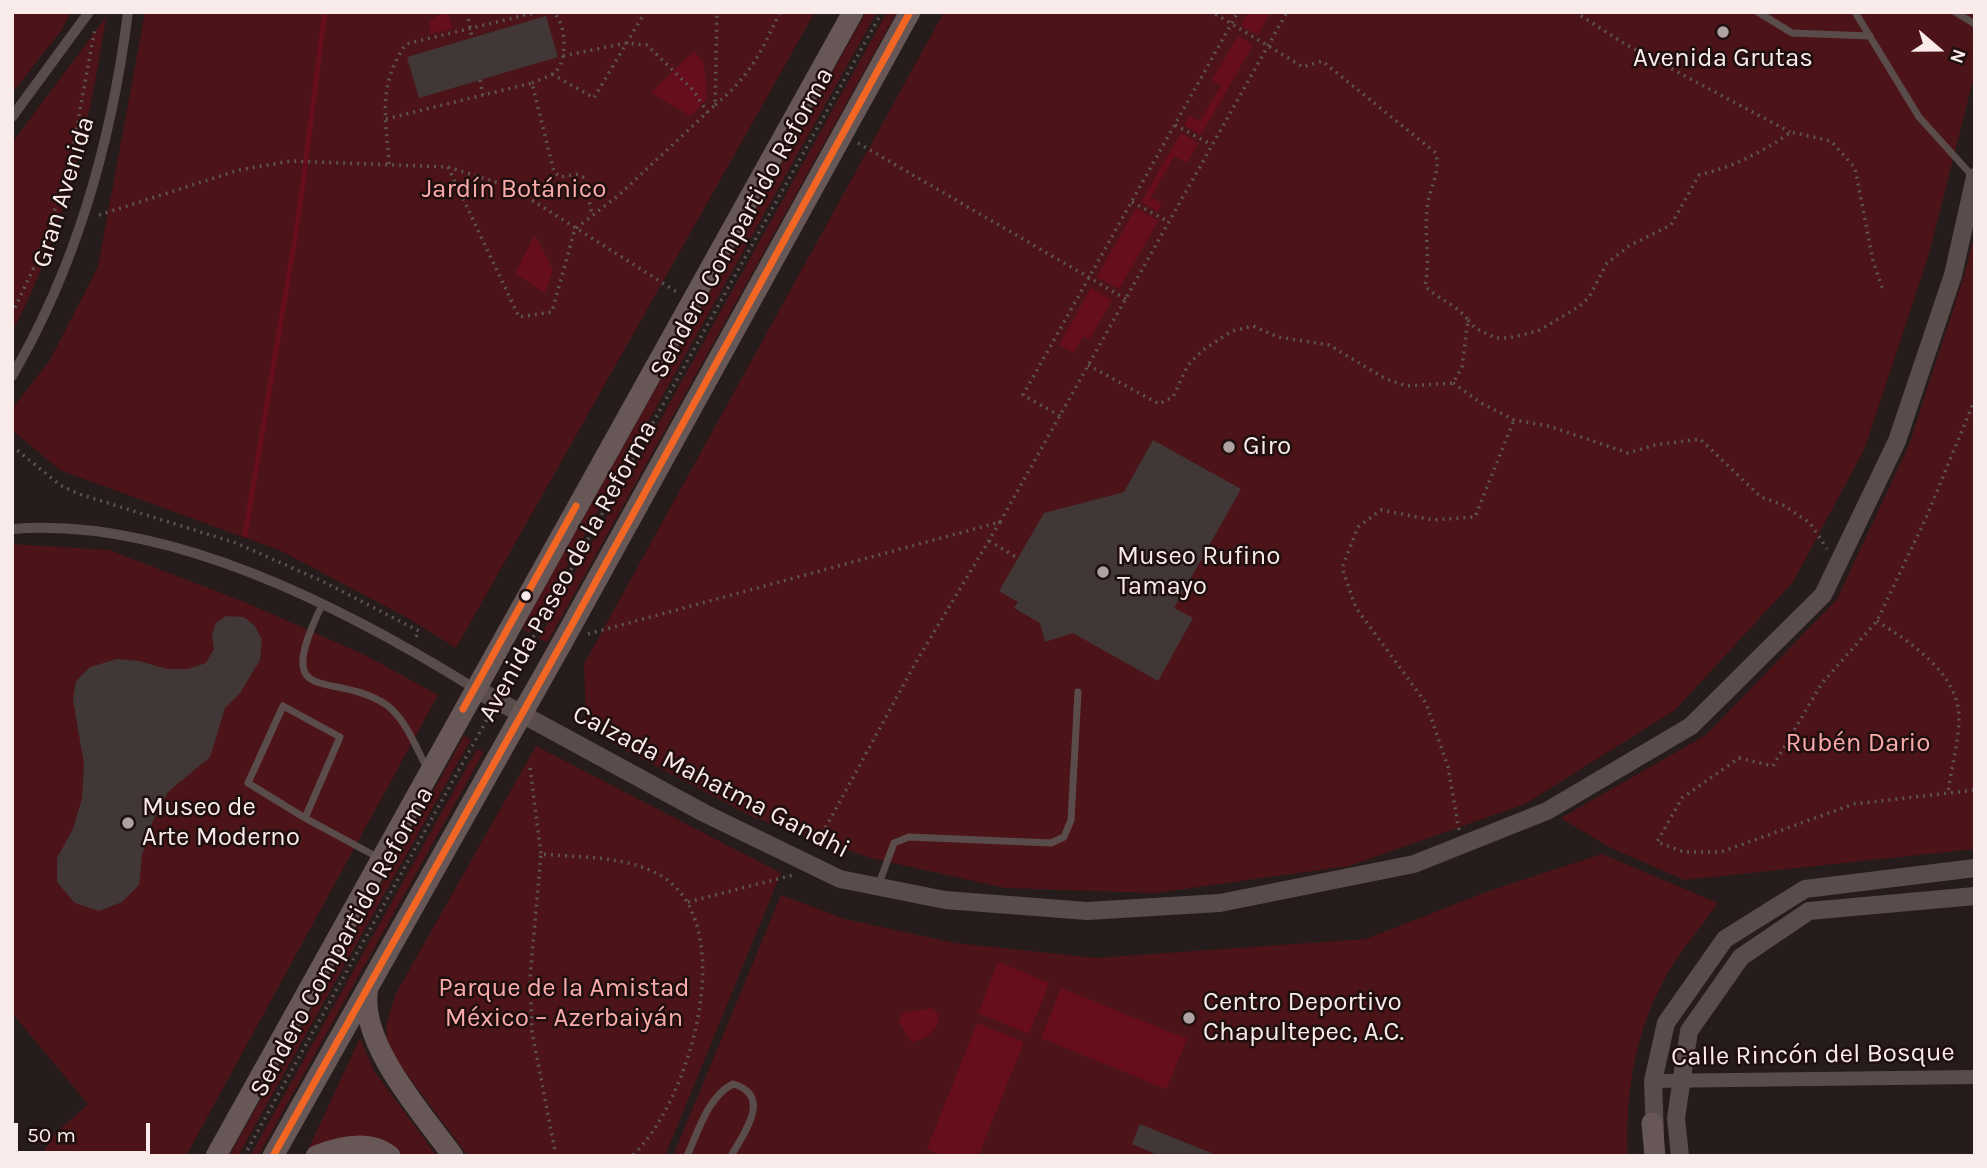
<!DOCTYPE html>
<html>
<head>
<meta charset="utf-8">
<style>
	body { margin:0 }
	#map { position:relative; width:1987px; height:1168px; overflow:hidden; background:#251c1b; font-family:Karla,sans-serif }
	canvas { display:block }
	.frame { position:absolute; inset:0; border:14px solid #f8ebea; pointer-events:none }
	.north { position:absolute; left:1903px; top:14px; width:70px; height:70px; -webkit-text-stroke:5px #1f0f0e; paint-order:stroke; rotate:110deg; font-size:19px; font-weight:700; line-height:28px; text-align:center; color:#f8ebea }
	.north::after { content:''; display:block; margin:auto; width:24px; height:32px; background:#f8ebea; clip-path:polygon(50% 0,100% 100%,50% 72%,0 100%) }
	.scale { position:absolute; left:14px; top:1123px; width:136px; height:32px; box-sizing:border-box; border:4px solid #f8ebea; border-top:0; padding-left:9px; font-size:21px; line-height:24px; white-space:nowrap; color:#f8ebea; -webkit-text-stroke:5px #1f0f0e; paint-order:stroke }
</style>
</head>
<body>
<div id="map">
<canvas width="1987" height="1168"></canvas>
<div class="frame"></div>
<div class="north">N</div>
<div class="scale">50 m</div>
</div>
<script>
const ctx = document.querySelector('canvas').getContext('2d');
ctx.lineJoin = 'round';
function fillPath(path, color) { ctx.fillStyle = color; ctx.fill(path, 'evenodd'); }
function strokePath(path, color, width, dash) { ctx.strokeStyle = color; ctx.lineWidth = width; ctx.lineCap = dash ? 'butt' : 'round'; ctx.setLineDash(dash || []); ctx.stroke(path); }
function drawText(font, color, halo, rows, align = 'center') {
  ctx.font = font + ' Karla,sans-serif'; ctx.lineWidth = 5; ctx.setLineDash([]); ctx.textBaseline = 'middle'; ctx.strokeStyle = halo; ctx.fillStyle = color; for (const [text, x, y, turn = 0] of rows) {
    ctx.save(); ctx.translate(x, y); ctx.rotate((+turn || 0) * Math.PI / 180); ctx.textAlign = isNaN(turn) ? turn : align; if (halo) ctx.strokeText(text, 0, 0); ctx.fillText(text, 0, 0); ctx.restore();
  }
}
fillPath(new Path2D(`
	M12 12H71L61 31 12 93Z
	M145 12H815L456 648 406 617 281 551 60 470 12 430V409L50 360 98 267Z
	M866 12H877L530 633 522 628Z
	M887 12H897L547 643 539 638Z
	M944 12H1975V72L1929 254 1865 448 1793 582 1675 710 1525 804 1349 866 1155 893 1005 888 871 858 753 817 616 745 586 721 584 664Z
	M106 17C90 126 63 234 12 333V143Z
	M1975 233V849L1684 880 1609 847 1561 818 1706 735 1837 599 1909 445 1964 276Z
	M12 544 109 550 242 601 363 654 438 695 186 1156H49L44 1151 55 1134 88 1104 12 1013Z
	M464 736 471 739 238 1156H229Z
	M536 746 781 873 665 1156H468L388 1049 386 1026 395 995Z
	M477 749 484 752 258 1156H250Z
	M1602 854 1718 903C1699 930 1674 958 1660 988 1634 1038 1625 1099 1628 1156H673L781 895 845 919 955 943 1096 958 1366 939 1489 891Z
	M360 1038 374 1071 437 1156H405L386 1143 332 1140 307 1152Z`), '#4c1418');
fillPath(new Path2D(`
	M443 12H448L453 29 430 34 429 21Z
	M1248 12H1271L1258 35 1241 26Z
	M1238 36 1253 45 1201 135 1184 125 1189 116 1200 121 1221 86 1212 80Z
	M694 51 704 64 707 98 691 116 651 93Z
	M1181 133 1198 143 1187 163 1174 156 1151 197 1162 204 1158 212 1141 202Z
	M1136 208 1158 221 1119 289 1097 277Z
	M535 235 553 270 545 293 515 273Z
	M1091 288 1112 300 1090 339 1083 336 1074 353 1059 345Z
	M998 962 1049 983 1029 1034 978 1013Z
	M1061 988 1187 1039 1166 1089 1041 1038Z
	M932 1008 939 1015C940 1028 923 1042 911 1042L899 1022 903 1013Z
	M977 1023 1024 1042 978 1156H943L927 1149Z`), '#660e1b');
strokePath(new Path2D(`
	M245 535 298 220 325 12`), '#660e1b', 5);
fillPath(new Path2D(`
	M546 16 558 57 419 98 407 57Z
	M1153 440 1241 489 1174 608 1193 618 1158 681 1073 633 1045 642 1040 623 1014 608 1018 602 999 591 1044 513 1124 492Z
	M226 616 244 617 255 626 262 640 260 660 240 693 225 708 210 757 168 792 153 821 142 855 139 885 122 902 99 911 75 903 57 882V858L73 829 82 798 84 764 73 700 76 681 90 667 117 659 139 661 167 669H188L206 663 214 649 212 635 216 623Z
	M1140 1124 1216 1155V1156H1160L1132 1144Z`), '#403736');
strokePath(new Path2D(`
	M467 12 472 38
	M1575 12 1625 44 1790 132
	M563 56 626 43 647 45 693 90 708 113
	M552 74 594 98 645 12
	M480 80 483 95
	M532 83C540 79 551 77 557 70 568 56 566 23 553 12
	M715 105C751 75 760 54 780 12
	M386 119 532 83 554 172 560 177 578 174 585 178 592 216
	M1175 125 1212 145
	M858 143 1126 299
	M389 164C386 117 377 86 406 44L538 12
	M448 167 519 317 552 312 575 229 619 195 715 105 717 12
	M1132 202 1169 222
	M99 215 239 170 291 161 448 167 511 187 677 292
	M12 314 35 265 69 170 95 28
	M1468 320 1475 328 1496 338H1508L1538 331 1580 306 1589 297 1607 263 1629 246 1671 225 1699 175C1733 167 1763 152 1791 132L1831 141 1855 168 1873 261 1883 290
	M1088 365 1159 404 1173 397 1188 365 1203 350 1232 331 1253 326 1278 337 1329 345 1386 379 1407 386 1453 383 1462 367 1468 320C1455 303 1440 301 1425 286 1431 259 1423 229 1428 202 1432 183 1440 172 1436 153L1322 61 1303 67 1212 12
	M1453 383 1481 403 1514 420 1549 426 1628 453 1655 445 1700 439 1761 497 1783 505 1810 523 1827 549
	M1975 399 1926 518 1877 621 1822 683 1773 766 1739 758 1682 798 1657 842 1684 852H1721L1854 804 1975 790
	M1060 416 1023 395 1238 12
	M12 446 60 485 79 494 236 543 322 581 419 631 415 639
	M1000 522 1287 12
	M989 541 1018 558
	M1877 621C1910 642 1958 673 1959 717 1959 741 1951 769 1948 793
	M588 634 1000 522 916 662 815 847
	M506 686 882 12
	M530 768 541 854
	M1459 830 1448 767 1426 703 1356 608 1342 568 1358 527 1381 510 1433 520 1475 517 1514 420
	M688 902 793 875
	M244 1156 490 714
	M556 1156 532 1032 530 978 541 854C582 858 631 855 666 879 740 932 688 1105 632 1156`), '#5e5353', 3.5, [2, 5]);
strokePath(new Path2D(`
	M1758 12 1792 33 1870 36
	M1855 12 1919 117 1975 179
	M1955 12 1975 24
	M322 605C270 712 334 668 388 706 406 720 417 750 428 770
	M283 706 340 737 305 818 248 783Z
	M305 818 379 858
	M878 886 894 843 909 837 1051 843 1064 837 1071 820 1078 692
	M24 1155 25 1156
	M687 1156C698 1132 708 1096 733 1084 773 1095 744 1133 731 1156`), '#5b4c4c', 7);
strokePath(new Path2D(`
	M12 117 89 12
	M12 376C77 265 112 139 128 12
	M12 529C168 516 345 608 474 688`), '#5b4c4c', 10);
strokePath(new Path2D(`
	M1653 1081 1975 1077`), '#5b4c4c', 14);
strokePath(new Path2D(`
	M474 688 704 813 840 879 945 900 1087 911 1220 903 1414 864 1547 811 1691 726 1823 595 1897 441 1953 275 1975 177
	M1655 1136 1653 1081 1666 1023 1725 939 1805 889 1975 868
	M1680 1156 1676 1118 1689 1031 1741 957 1809 911 1975 896`), '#5b4c4c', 18);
strokePath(new Path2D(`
	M368 987C357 1042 423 1114 453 1156
	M1652 1123 1655 1156
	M216 1156 853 12
	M273 1156 563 641 910 12
	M316 1156C338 1147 369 1139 390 1156`), '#675857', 21);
strokePath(new Path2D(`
	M463 709 576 506
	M273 1156 563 641 910 12`), '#f26522', 7);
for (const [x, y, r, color] of [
	[1723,32,7,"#aea3a2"],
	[1229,447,7,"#aea3a2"],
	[1103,572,7,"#aea3a2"],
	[526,596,6,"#f8ebea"],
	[128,823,7,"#aea3a2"],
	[1189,1018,7,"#aea3a2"]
]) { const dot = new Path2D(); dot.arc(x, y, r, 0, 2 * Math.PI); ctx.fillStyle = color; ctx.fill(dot); strokePath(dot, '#1f0f0e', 2.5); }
drawText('26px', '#f8ebea', '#1f0f0e', [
	["Avenida Grutas",1723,59,"center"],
	["Giro",1243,447],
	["Museo Rufino",1117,557],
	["Tamayo",1117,587],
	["Museo de",142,808],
	["Arte Moderno",142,838],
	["Centro Deportivo",1203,1003],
	["Chapultepec, A.C.",1203,1033]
], 'left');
drawText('26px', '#faaba9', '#1f0f0e', [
	["Jardín Botánico",514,190],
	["Rubén Dario",1858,744],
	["Parque de la Amistad",564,989],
	["México – Azerbaiyán",564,1019]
]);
drawText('26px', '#f8ebea', '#1f0f0e', [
	["Gran Avenida",64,192,-73],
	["Sendero Compartido Reforma",742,223,-61],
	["Avenida Paseo de la Reforma",568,571,-61],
	["Calzada Mahatma Gandhi",711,782,27],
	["Sendero Compartido Reforma",342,942,-61],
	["Calle Rincón del Bosque",1813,1055,-1]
]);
</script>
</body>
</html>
